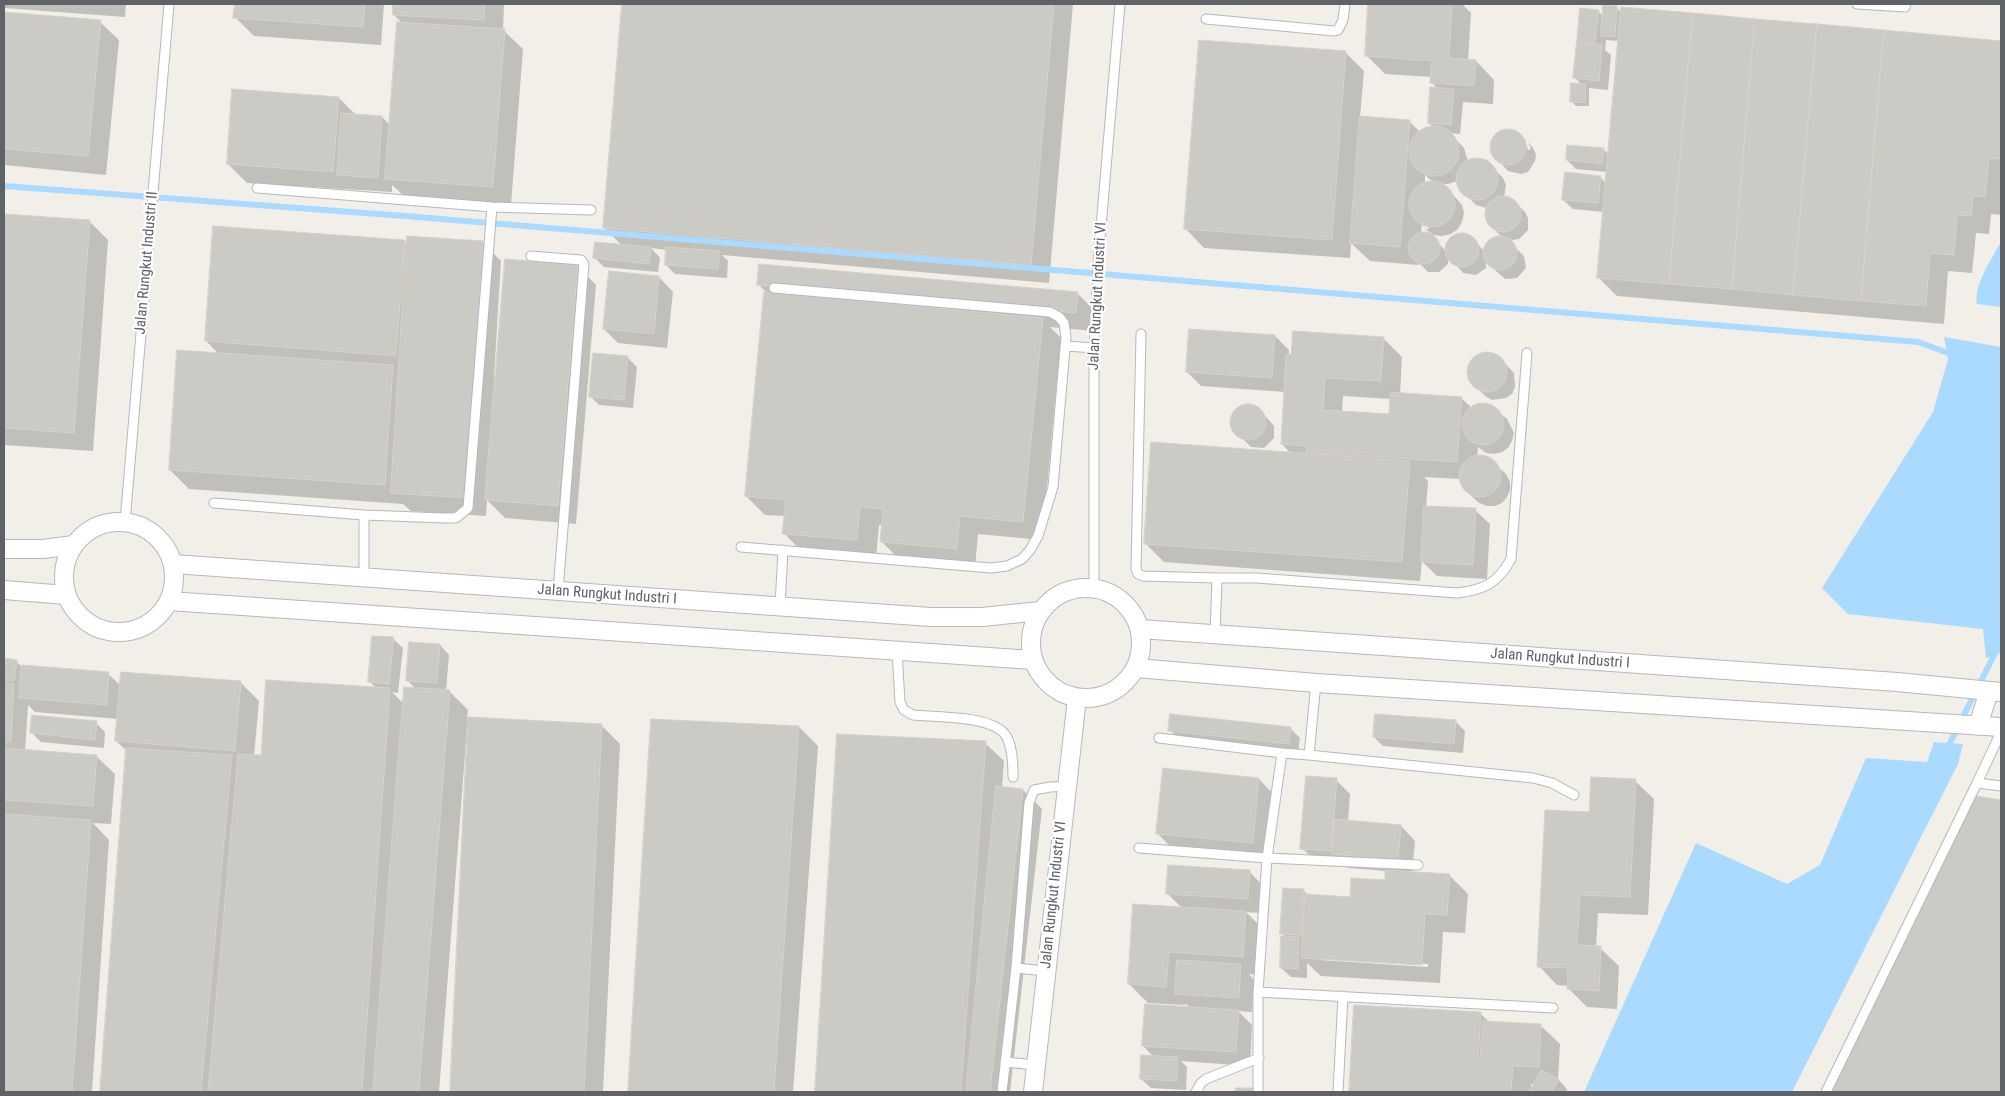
<!DOCTYPE html>
<html>
<head>
<meta charset="utf-8">
<style>
	body { margin:0 }
	#map { position:relative; width:2005px; height:1096px; overflow:hidden; background:#f1efe8; font-family:"Roboto Condensed",sans-serif }
	canvas { display:block }
	.frame { position:absolute; inset:0; border:5px solid #5f6368; pointer-events:none }
</style>
</head>
<body>
<div id="map">
<canvas width="2005" height="1096"></canvas>
<div class="frame"></div>
</div>
<script>
const ctx = document.querySelector('canvas').getContext('2d');
ctx.lineJoin = 'round';
function fillPath(path, color) { ctx.fillStyle = color; ctx.fill(path, 'evenodd'); }
function strokePath(path, color, width, dash) { ctx.strokeStyle = color; ctx.lineWidth = width; ctx.lineCap = dash ? 'butt' : 'round'; ctx.setLineDash(dash || []); ctx.stroke(path); }
function drawText(font, color, halo, rows, align = 'center') {
  ctx.font = font + ' "Roboto Condensed",sans-serif'; ctx.lineWidth = 4.5; ctx.setLineDash([]); ctx.textBaseline = 'middle'; ctx.strokeStyle = halo; ctx.fillStyle = color; for (const [text, x, y, turn = 0] of rows) {
    ctx.save(); ctx.translate(x, y); ctx.rotate((+turn || 0) * Math.PI / 180); ctx.textAlign = isNaN(turn) ? turn : align; if (halo) ctx.strokeText(text, 0, 0); ctx.fillText(text, 0, 0); ctx.restore();
  }
}
fillPath(new Path2D(`
	M2001 242V307L1977 304C1973 286 1992 258 2001 242Z
	M1944 337 2001 347V653L1986 658 1983 629 1848 614 1822 588 1933 412 1948 359Z
	M1934 742 1963 744 1958 764 1792 1092H1584L1696 843 1787 884 1820 865 1866 758 1927 762Z`), '#aadaff');
fillPath(new Path2D(`
	M4 4H126L125 17 4 8Z
	M236 4H384L381 45 254 36 235 17Z
	M395 4H504L503 30 523 49 511 205 405 197 392 185V192L247 183 228 164 339 98 356 115 382 117 390 125 402 23 394 15Z
	M624 4H1073L1049 283 722 255 728 261 727 278 675 274 666 265 667 250 651 248 660 258 658 272 604 267 595 258 622 246 604 227Z
	M1370 4H1462L1471 13 1468 61H1476L1494 80 1493 104 1463 102 1460 134 1450 133 1464 148 1468 161 1481 159 1488 162 1503 178 1506 185 1504 197 1515 202 1525 212 1528 218V230L1519 239 1512 240 1500 235 1490 225 1486 213 1487 208 1476 205 1460 189 1457 181 1448 184H1441L1447 188 1462 205 1464 213 1462 222 1458 229 1451 234 1442 236 1434 235 1426 230 1424 228 1428 230 1429 228 1422 223 1421 234H1429L1446 251 1448 241 1458 234 1470 236 1483 250 1492 239 1505 238 1524 256 1526 268 1517 278 1505 279 1486 262V268L1476 275 1463 273 1448 256V264L1439 272H1428L1419 263V265L1370 261 1351 243 1350 258 1204 248 1186 229 1345 52 1364 71 1360 117 1409 121 1420 132 1434 128 1429 123 1438 89 1431 82 1432 77 1385 74 1366 55ZM1425 175 1432 181 1425 183Z
	M1616 7 1621 12 1622 9 2001 42V215L1991 214 1989 234 1976 233 1972 273 1948 271 1944 324 1617 296 1598 277 1604 212 1573 209 1563 200 1600 177 1606 183 1607 172 1576 169 1567 160 1603 149 1609 155 1619 41 1606 40 1605 50 1611 55 1608 90 1589 88V106H1576L1572 102 1582 85 1575 78 1581 10 1598 11 1604 17Z
	M4 13 100 22 119 40 106 175 4 165Z
	M1506 130 1518 133 1525 139 1528 150 1531 149 1528 142 1533 148 1536 154 1535 161 1528 172 1521 174 1508 171 1494 156 1491 150 1494 137Z
	M4 215 89 221 108 240 93 451 4 445Z
	M404 241 407 245 482 242 501 261 494 377 496 378 578 266 596 285 576 524 505 518 487 500 486 516 411 511 403 504 189 489 170 470 219 354 206 341Z
	M659 277 673 292 667 348 618 343 604 329Z
	M758 284 1077 293 1096 312 1094 331 1050 327 1061 338 1042 540 978 534 975 567 900 560 881 541 882 525H879L876 558 802 552 784 533 785 516 765 515 746 496 768 294Z
	M1275 336 1289 350V355L1383 338 1402 357 1400 394 1461 398 1472 408 1483 404 1490 405 1507 419 1514 433 1512 441 1508 448 1502 452 1494 454 1486 453 1478 447 1477 457 1490 459 1506 474 1510 482V490L1507 497 1502 503 1495 506H1487L1479 503 1463 488 1460 479 1424 477 1428 481 1426 507 1475 510 1490 524 1487 579 1437 576 1422 561 1420 581 1164 562 1145 543 1291 454 1282 444 1285 392 1201 386 1187 372ZM1343 396 1391 399 1390 415 1342 412Z
	M1485 353 1493 354 1499 357 1514 373 1515 387 1512 394 1506 398 1492 400 1485 396 1471 381 1468 374 1469 366 1478 355Z
	M627 357 637 367 633 408 599 405 590 396Z
	M1248 405 1260 410 1274 426V438L1264 448 1251 447 1232 428V415L1242 406Z
	M393 639 403 648 398 693 392 692 404 704 416 689 407 680 440 645 449 655 446 691H449L468 710 467 718 601 725 620 744 603 1092H451L469 728H467L439 1092H101L127 751 116 741 118 719 35 712 28 705 25 751 96 756 115 774 111 824 93 823 109 840 92 1092H4V660L16 661 22 667 108 674 121 686 240 682 259 701 254 756 263 757 377 689 370 682Z
	M652 720 799 727 818 746 793 1092H629Z
	M1456 722 1465 731 1463 753 1383 746 1374 737Z
	M96 723 105 732 104 748 41 742 31 732Z
	M1290 728 1300 738 1298 753 1179 740 1170 730Z
	M838 736 985 743 1004 761 1002 788 1023 790 1042 809 1010 1092H816Z
	M1259 779 1277 798 1271 861 1176 852 1158 834Z
	M1336 780 1350 794 1348 822 1401 826 1415 841 1412 873 1449 875 1468 894 1465 933 1443 932 1440 983 1321 976 1307 963V978L1291 977 1281 968 1285 937 1281 933 1304 891 1308 895 1351 898 1386 882V871L1348 868 1344 865 1316 862 1302 848ZM1320 958 1428 964V967L1320 960Z
	M1635 781 1654 799 1648 915 1598 913 1596 947 1600 948 1619 966 1617 1009 1587 1007 1568 988V986L1557 985 1539 966 1590 814Z
	M1977 798 2001 801V1092H1832Z
	M1249 871 1263 886 1261 913 1246 912 1265 931 1262 975 1249 974 1254 980 1252 1012 1238 1011 1252 1025 1250 1066 1181 1061 1187 1067 1186 1090 1151 1088 1141 1079 1154 1057 1143 1046 1190 1008 1185 1003V1005L1148 1003 1129 984 1182 908 1168 894Z
	M1355 1006 1480 1013 1490 1023 1541 1026 1560 1044 1558 1079 1567 1089 1566 1092H1350ZM1531 1084H1535L1531 1092Z`), '#0003');
strokePath(new Path2D(`
	M4 186 405 216 1918 342 1954 355
	M1947 749 2001 641`), '#aadaff', 6);
const building = new Path2D(`
	M235 4H365L363 27 233 18Z
	M393 4H485L484 20 393 15Z
	M622 4H1054L1031 265 603 228Z
	M1368 4H1452L1449 58 1476 60 1474 86 1430 83 1432 61 1365 56Z
	M1603 5 1617 6 1615 37 1601 36Z
	M1621 7 1693 13 1669 284 1597 278Z
	M1580 8 1599 10 1595 44 1577 42Z
	M4 12 101 20 88 156 4 149Z
	M1693 13 1755 19 1732 289 1669 284Z
	M1755 19 1817 24 1793 295 1732 289Z
	M397 22 505 29 493 187 385 179Z
	M1817 24 1884 30 1861 301 1793 295Z
	M1884 30 2001 41V159L1989 158 1985 197 1973 196 1971 216 1957 215 1954 255 1930 253 1926 306 1861 301Z
	M1199 40 1346 51 1332 240 1184 229Z
	M1577 42 1602 45 1599 81 1573 78Z
	M1571 83 1585 84V102H1570Z
	M1430 87 1454 89 1451 125 1428 123Z
	M232 89 339 97 333 172 227 164Z
	M341 113 382 116 378 178 337 175Z
	M1360 116 1410 120 1400 247 1350 243Z
	M1409 151a25 25 0 1 1 50 0a25 25 0 1 1-50 0Z
	M1490 147a18 18 0 1 1 36 0a18 18 0 1 1-36 0Z
	M1567 145 1604 148 1602 164 1566 160Z
	M1456 179a21 21 0 1 1 42 0a21 21 0 1 1-42 0Z
	M1565 172 1601 176 1598 203 1562 200Z
	M1409 204a23 23 0 1 1 46 0a23 23 0 1 1-46 0Z
	M1485 214a18 18 0 1 1 36 0a18 18 0 1 1-36 0Z
	M4 214 90 220 74 433 4 428Z
	M213 226 405 240 396 356 205 341Z
	M1408 248a16 16 0 1 1 32 0a16 16 0 1 1-32 0Z
	M1445 250a17 17 0 1 1 34 0a17 17 0 1 1-34 0Z
	M1483 253a17 17 0 1 1 34 0a17 17 0 1 1-34 0Z
	M407 236 483 241 467 498 391 493Z
	M595 242 651 247 649 264 593 258Z
	M666 247 720 251 718 269 665 265Z
	M505 259 578 265 558 506 485 500Z
	M759 264 1078 292 1076 313 757 285Z
	M609 271 659 276 654 334 603 329Z
	M764 292 1043 318 1023 522 960 516 957 549 880 542 883 509 860 507 857 540 782 534 786 500 745 496Z
	M1189 329 1275 335 1272 378 1186 372Z
	M1293 331 1384 337 1381 381 1325 378 1323 410 1389 414 1390 392 1462 397 1457 462 1306 452 1307 446 1281 444 1286 354H1291Z
	M177 350 393 365 385 485 169 470Z
	M1467 372a20 20 0 1 1 40 0a20 20 0 1 1-40 0Z
	M593 353 628 356 624 400 589 397Z
	M1462 424a21 21 0 1 1 42 0a21 21 0 1 1-42 0Z
	M1230 422a18 18 0 1 1 36 0a18 18 0 1 1-36 0Z
	M1151 442 1410 461 1402 562 1144 544Z
	M1459 476a21 21 0 1 1 42 0a21 21 0 1 1-42 0Z
	M1424 506 1476 508 1473 565 1421 562Z
	M372 636 394 637 389 684 368 682Z
	M409 642 440 644 437 683 406 681Z
	M4 658 17 660 14 681 4 680Z
	M22 665 109 672 107 705 19 698Z
	M121 672 241 681 235 751 115 741Z
	M266 680 390 688 362 1092H208L238 754 261 755Z
	M4 683 14 684 11 742H4Z
	M404 687 450 690 419 1092H373Z
	M1170 714 1291 727 1289 744 1168 731Z
	M1375 714 1456 720 1454 744 1373 737Z
	M32 715 97 721 95 740 30 733Z
	M468 717 602 724 584 1092H450Z
	M651 719 799 726 774 1092H628Z
	M837 734 986 741 961 1092H815Z
	M4 748 97 755 93 806 4 800Z
	M126 748 232 755 201 1092H100Z
	M1163 768 1259 778 1253 843 1156 834Z
	M1306 776 1337 778 1331 851 1300 849Z
	M1591 777 1636 779 1630 897 1580 895 1577 945 1601 946 1599 991 1567 989 1568 968 1537 967 1545 810 1589 812Z
	M996 786 1023 789 990 1092H966Z
	M1976 796 2001 800V1092H1830Z
	M4 814 91 820 72 1092H4Z
	M1335 819 1401 825 1398 860 1332 854Z
	M1168 865 1250 870 1248 899 1166 894Z
	M1385 870 1450 874 1447 915 1425 914 1422 965 1301 958 1305 894 1350 897 1351 878 1385 880Z
	M1283 888 1304 889 1301 935 1280 934Z
	M1133 904 1246 911 1243 957 1169 952 1166 987 1128 984Z
	M1281 936 1299 937 1298 969 1280 968Z
	M1177 960 1241 964 1239 998 1175 994Z
	M1145 1004 1239 1010 1236 1052 1142 1046Z
	M1354 1005 1481 1012 1478 1060H1480L1483 1021 1541 1024 1539 1067 1513 1066 1511 1092H1349Z
	M1141 1055 1178 1057 1177 1081 1140 1079Z
	M1541 1070 1559 1079 1552 1092H1529Z
	M1236 1088H1254V1092H1236Z`);
fillPath(building, '#cccac5');
strokePath(building, '#d6d1c6', 1);
const lane = new Path2D(`
	M1857 4 1905 7 1906 4
	M1206 19 1334 31 1338 30 1343 20 1345 4
	M257 188 492 207 591 210
	M531 256 581 260 584 264 558 591
	M1141 334 1136 569 1138 574 1143 576 1217 578
	M1066 346 1094 348
	M214 503 364 515 444 518H456L468 508 492 207
	M364 515V578
	M125 522 169 4
	M741 547 991 568 1007 566 1022 559 1030 550 1038 536 1053 487 1066 337 1064 323 1059 317 1050 312 774 288
	M1094 588V348L1099 250 1120 4
	M780 606 783 550
	M1215 635 1217 578H1257L1457 593C1484 590 1498 583 1511 559L1527 353
	M897 651 900 702 904 710 913 715C937 717 986 716 1003 732 1013 742 1013 765 1013 777
	M2001 732 1977 783 2001 786
	M1159 738 1282 753
	M1309 755 1533 778 1552 783 1574 795
	M1139 848 1267 858 1418 865
	M1016 968 1046 971
	M1258 992 1553 1008
	M1005 1062 1036 1065
	M1002 1092 1016 968 1029 803 1034 790 1050 787 1067 786
	M1196 1092 1201 1083 1206 1079 1259 1058
	M1258 1092V992L1267 858 1282 753 1309 755 1316 683
	M1338 1092 1343 996
	M1826 1092 1977 783`);
const street = new Path2D(`
	M64 577a55 55 0 1 1 110 0a55 55 0 1 1-110 0Z
	M4 549H43L74 545
	M173 564 931 617H982L1040 611
	M1031 643a55 55 0 1 1 110 0a55 55 0 1 1-110 0Z
	M4 590 66 595
	M169 601 1033 660
	M1140 629 1897 682 2001 692
	M1136 668 1316 683 2001 727
	M1978 726 1989 691
	M1033 1092 1077 698`);
strokePath(lane, '#b5b8bc', 11);
strokePath(street, '#b5b8bc', 20);
strokePath(lane, '#fff', 9);
strokePath(street, '#fff', 18);
drawText('15px', '#5f6368', '#fff', [
	["Jalan Rungkut Industri II",147,263,-85],
	["Jalan Rungkut Industri VI",1098,296,-87],
	["Jalan Rungkut Industri I",607,595,4],
	["Jalan Rungkut Industri I",1560,659,4],
	["Jalan Rungkut Industri VI",1054,895,-84]
]);
</script>
</body>
</html>
